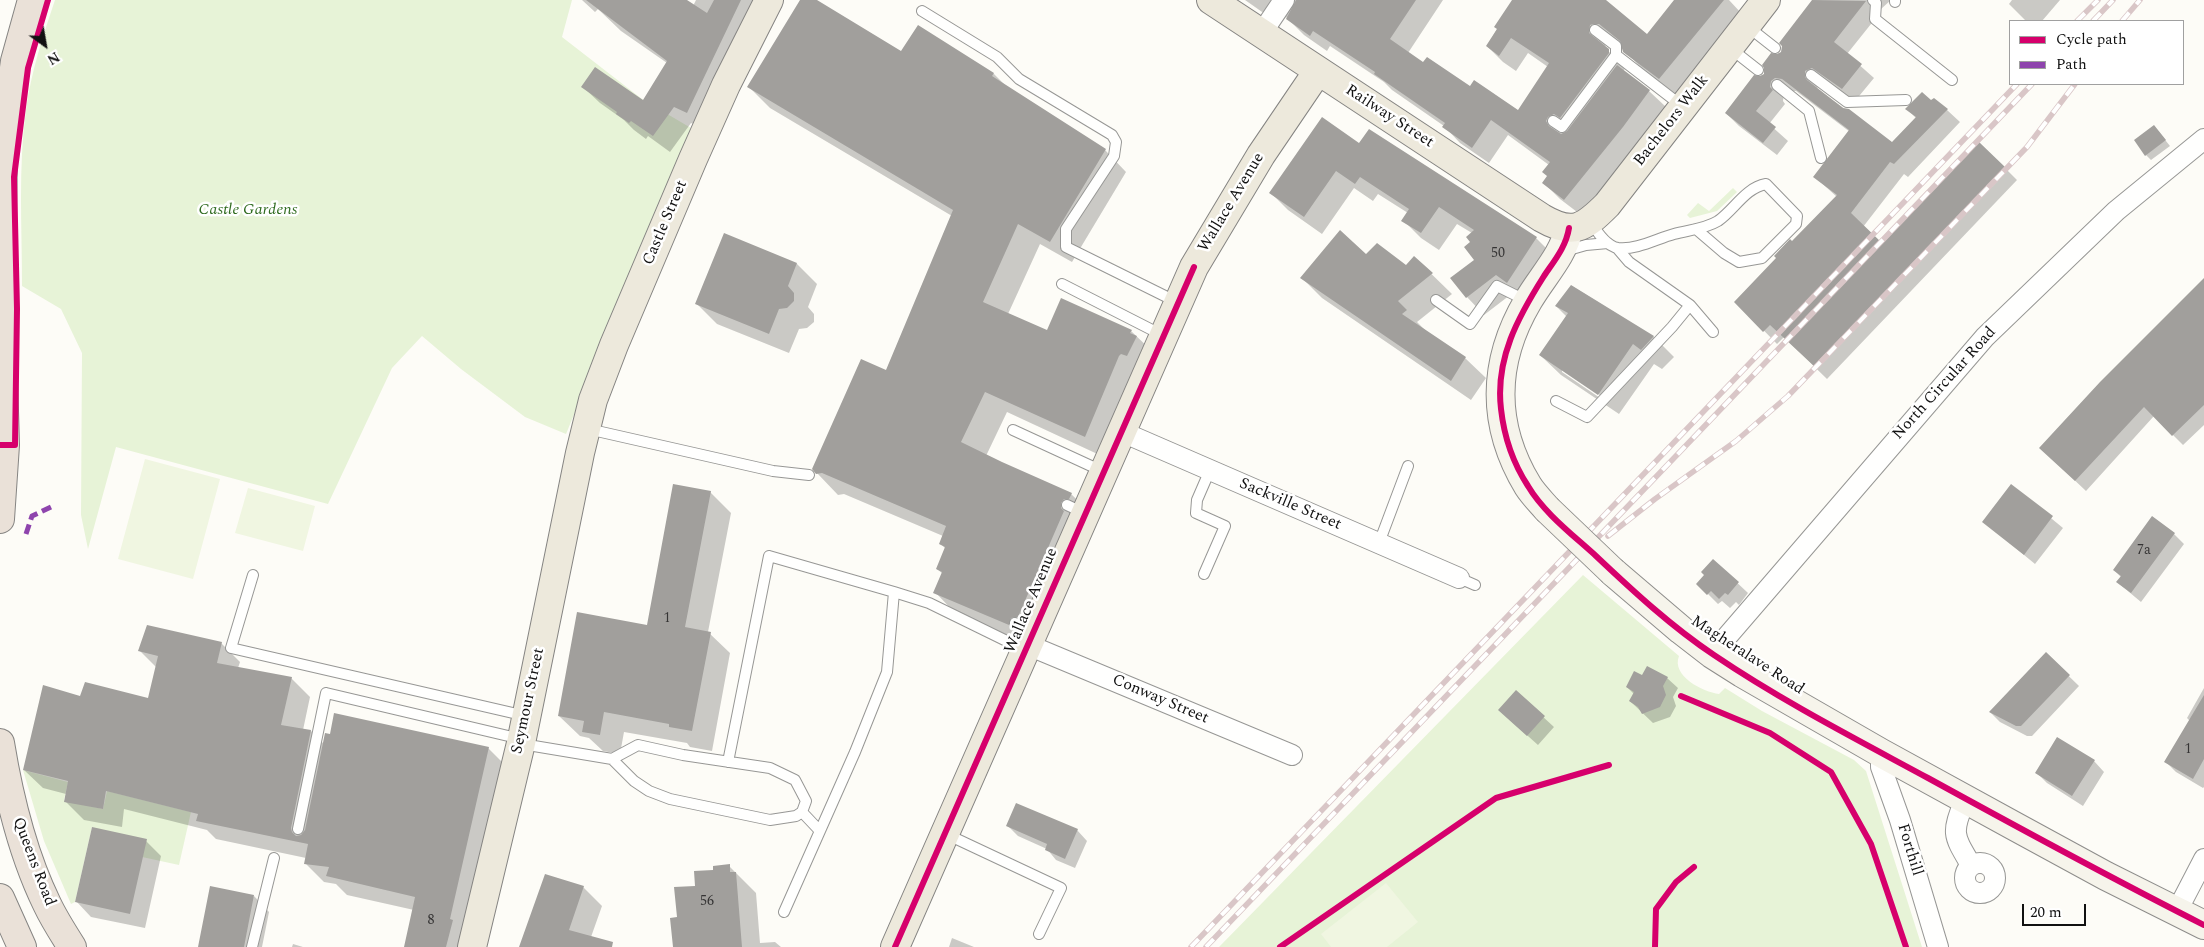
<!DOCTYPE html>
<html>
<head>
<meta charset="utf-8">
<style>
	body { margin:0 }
	#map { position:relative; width:2204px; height:947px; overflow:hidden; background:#fdfcf7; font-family:Spectral,serif }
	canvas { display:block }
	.legend { position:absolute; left:2009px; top:20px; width:175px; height:65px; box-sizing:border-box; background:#fff; border:1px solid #a0a0a0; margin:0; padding:6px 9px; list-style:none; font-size:15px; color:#111 }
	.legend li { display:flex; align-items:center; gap:10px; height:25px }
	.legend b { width:25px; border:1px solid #a0a0a0 }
	.north { position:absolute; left:20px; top:20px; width:50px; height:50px; -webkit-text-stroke:4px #fff; paint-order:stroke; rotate:148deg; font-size:14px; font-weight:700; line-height:20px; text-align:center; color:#111 }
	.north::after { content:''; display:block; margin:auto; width:18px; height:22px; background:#111; clip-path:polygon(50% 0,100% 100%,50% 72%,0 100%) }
	.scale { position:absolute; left:2022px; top:904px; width:64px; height:22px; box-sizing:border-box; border:2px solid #111; border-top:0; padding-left:6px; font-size:15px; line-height:18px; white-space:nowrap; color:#111; -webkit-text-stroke:4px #fff; paint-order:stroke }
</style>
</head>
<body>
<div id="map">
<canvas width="2204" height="947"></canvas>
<ul class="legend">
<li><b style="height:6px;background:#d6006c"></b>Cycle path</li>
<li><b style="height:6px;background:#8e44ad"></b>Path</li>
</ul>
<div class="north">N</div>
<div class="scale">20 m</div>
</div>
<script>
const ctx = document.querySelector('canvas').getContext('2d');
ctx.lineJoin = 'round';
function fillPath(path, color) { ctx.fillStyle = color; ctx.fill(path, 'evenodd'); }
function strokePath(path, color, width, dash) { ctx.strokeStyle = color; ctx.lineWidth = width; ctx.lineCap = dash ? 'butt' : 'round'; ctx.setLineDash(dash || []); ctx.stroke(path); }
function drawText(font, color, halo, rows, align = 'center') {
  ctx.font = font + ' Spectral,serif'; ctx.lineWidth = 5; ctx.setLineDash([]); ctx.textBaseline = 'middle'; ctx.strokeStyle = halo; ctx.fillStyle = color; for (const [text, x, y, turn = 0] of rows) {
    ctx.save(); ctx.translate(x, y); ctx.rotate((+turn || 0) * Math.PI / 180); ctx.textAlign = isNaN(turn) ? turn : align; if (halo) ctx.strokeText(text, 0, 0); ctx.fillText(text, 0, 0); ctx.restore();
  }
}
fillPath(new Path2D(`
	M55 0H572L562 37 642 99 691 128 566 434 525 417 461 369 422 336 392 368 328 504 116 447 88 549 81 515 82 353 61 309 22 286C22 227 18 168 26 110 31 72 43 36 55 0Z
	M1733 188 1737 192 1717 211 1690 218 1687 215 1698 203 1709 211Z
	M1583 575 1679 656C1671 676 1703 692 1719 694L1725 688 1762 711 1854 760 1866 771 1922 947H1219Z
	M23 770 68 782 64 800 103 809 107 791 191 812 179 865 142 857 92 827 75 902 71 904 44 841Z`), '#e7f3d7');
fillPath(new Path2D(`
	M145 459 220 479 193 579 118 559Z
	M248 488 315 506 303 551 235 533Z
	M1386 883 1418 922 1387 947H1331L1321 934Z`), '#f0f6e1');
fillPath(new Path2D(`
	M582 0H684L693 6 696 0H765L704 129 691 123 670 152 648 136 646 139 634 130 624 120 600 103 583 87 644 102 667 63 621 31 598 9 595 12Z
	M801 0H814L902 53 919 27 994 74 1006 86 1105 150 1126 172 1072 262 1040 244 1008 314 1048 332 1131 331 1153 352 1106 458 1007 412 986 456 1071 494 1093 515 1030 646 956 614 935 592 943 574 937 569 946 549 940 543 943 536 844 494 838 495 817 473 886 371 952 216 770 108 749 87Z
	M1245 0H1443L1408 53 1424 64 1518 111 1548 67 1528 53 1516 71 1503 62 1487 46 1514 0H1604L1647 36 1676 0H1729L1742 14 1676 95 1641 68 1616 40 1606 42 1605 48 1625 67 1624 71 1649 91 1666 107 1640 143 1581 215 1560 199 1544 183 1548 177 1549 165 1508 135 1489 163 1460 143 1444 126 1392 90 1384 82 1330 46 1327 51 1304 35 1286 17 1283 20 1278 17 1275 21Z
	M1814 0H1891L1881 9 1879 14 1847 54 1874 78 1855 101 1826 81 1819 83 1817 89 1892 143 1916 118 1907 109 1931 101 1947 110 1960 122 1908 177 1904 174 1863 227 1882 245 2004 167 2017 180 1827 379 1784 337 1777 344 1736 302 1837 197 1815 177 1850 132 1796 91H1788L1784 94 1783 101 1785 104 1769 124 1788 141 1777 155 1739 126 1726 113 1765 75 1782 53 1783 46 1781 43Z
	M2012 0H2060L2042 21H2026L2009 4Z
	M2158 131 2170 146 2151 160 2146 155Z
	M1359 145 1536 238 1554 256 1525 299 1514 292 1484 315 1467 297 1476 260 1472 233 1457 224 1439 250 1421 238 1403 220 1408 213 1378 194 1373 201 1354 188 1322 234 1288 210 1271 193Z
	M724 235 797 264 817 284 808 307 814 314V322L807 328 799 329 789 353 717 324 696 303Z
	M1367 256 1407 266 1414 257 1452 294 1417 322 1426 331 1465 358 1486 378 1471 400 1322 298 1302 278Z
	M2204 281V425L2183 445 2154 416 2086 491 2051 458Z
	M1572 286 1654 337 1674 357 1662 369 1654 364 1619 414 1561 375 1540 355 1567 317 1556 306ZM1562 369 1604 398 1603 400 1562 372Z
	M2012 486 2063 528 2035 564 1984 522Z
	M710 492 731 513 708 632 730 653 712 751 690 747 687 743 624 732 620 754 603 751 589 738 580 736 559 716 648 626Z
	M2174 534 2184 544 2141 602 2117 582 2121 577 2114 570Z
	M1714 561 1748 593 1739 605 1736 602 1730 608 1722 601 1718 604 1708 594 1706 575Z
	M221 643 240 662 238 668 291 678 310 697 303 730 311 731 324 744 488 748 507 767 470 947H405L414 910 347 895 336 884 324 882 305 863 306 858 216 839 207 830 124 809 122 827 84 820 65 801 66 794 43 788 24 770 81 698 149 699 157 668 139 650Z
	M2046 654 2079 686 2032 736H2027L2000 722 1990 712Z
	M1642 677 1667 678 1678 688 1673 697 1676 706 1670 717 1653 723 1630 701 1634 694 1627 687Z
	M2204 688V787L2203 788 2176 772 2166 762 2190 721 2187 718Z
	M1516 692 1554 727 1538 745 1510 720Z
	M2094 761 2104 772 2083 806 2047 783 2037 773Z
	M1008 826 1077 830 1087 841 1075 868 1056 860 1047 849 1018 836Z
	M146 841 161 856 145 928 91 917 76 901Z
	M729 866 756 893 760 943 775 942 781 947H674L678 918 696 887 714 871Z
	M583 887 602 906 591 937 603 947H520Z
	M254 896 269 912 262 947H199Z
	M952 938 974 947H949Z
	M293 944 303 947H292Z`), '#0003');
fillPath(new Path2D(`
	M586 0H687L707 13 714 0H741L687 113 674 107 653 136 631 121 629 123 616 114 617 112 581 87 595 67 643 100 667 61Z
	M800 0H817L901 51 918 25 994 73 992 76 1106 149 1050 242 1018 224 983 302 1047 330 1061 298 1132 330 1130 333 1137 336 1127 356 1121 354 1119 356 1085 437 985 392 961 442 1002 462 1072 493 1069 499H1064L1061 503V508L1064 511 1018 617 1011 618 1009 625 933 593 942 572 936 569 945 547 939 544 946 526 822 473 816 474 812 469 861 359 886 370 953 210 747 87Z
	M1296 0H1416L1390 39 1423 62 1427 57 1470 86 1474 80 1518 110 1549 63 1511 38 1499 56 1486 46 1497 29 1494 27 1512 0H1606L1647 34 1674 0H1724L1659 79 1623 52 1620 41 1599 24H1593L1590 25 1589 33 1609 49V53L1560 118 1554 114 1548 117 1546 121 1549 126 1561 134 1567 131 1617 65 1650 90 1623 127 1564 200 1542 183 1547 176 1542 172 1550 162 1491 120 1472 148 1442 127 1445 123 1374 74 1375 72 1313 31 1310 36 1286 19Z
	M1812 0 1866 1 1834 42 1862 64 1842 89 1812 68 1805 71V77L1807 80 1843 108 1849 109 1892 142 1916 117 1905 109 1922 92 1931 100 1934 98 1948 109 1894 164 1890 162 1851 213 1882 243 1979 142 2005 167 1814 366 1770 325 1763 332 1734 302 1776 258 1774 256 1790 239 1792 241 1837 195 1813 177 1849 130 1782 79 1775 78 1771 81 1770 87 1773 90 1756 111 1776 127 1763 143 1725 113 1754 75 1760 76 1764 74V68L1762 65 1771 53 1777 54 1781 52 1782 46 1779 43Z
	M1322 117 1359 143 1369 129 1537 237 1507 283 1496 275 1466 298 1450 278 1474 260 1464 247 1470 242 1466 237 1474 230 1439 207 1421 233 1401 221 1409 209 1360 177 1355 184 1336 171 1304 217 1269 193Z
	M2154 125 2166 140 2145 156 2134 140Z
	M1340 230 1366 254 1377 243 1406 265 1414 256 1433 273 1398 301 1407 310 1402 314 1466 357 1451 381 1300 278Z
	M724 233 797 263 788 286 794 293V301L787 308 779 309 769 334 695 304Z
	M2204 278V405L2172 436 2144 407 2075 481 2039 448 2100 382Z
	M1571 285 1654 336 1641 350 1633 344 1598 395 1539 355 1568 313 1555 306Z
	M673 484 711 491 685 627 711 632 692 731 669 727V724L604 712 600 735 582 732 584 721 558 716 577 612 647 625Z
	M2011 484 2053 516 2024 555 1982 522Z
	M2152 516 2175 533 2131 593 2116 582 2121 576 2113 570Z
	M1713 559 1739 582 1728 595 1725 593 1719 599 1711 591 1707 595 1696 584 1704 575 1701 572Z
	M147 625 222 642 217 663 292 677 281 725 311 730 291 828 292 832 296 836 301 835 305 830 325 733 330 734 334 713 489 747 450 919 453 920 446 947H404L415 897 326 876 329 867 304 864 308 844 196 821 198 814 106 791 103 809 64 802 68 781 23 770 43 685 80 696 85 682 148 698 158 656 138 651Z
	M2046 652 2070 675 2021 726H2016L1989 712Z
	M1647 666 1668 677 1663 686 1666 695 1660 707 1642 714 1638 707 1629 701 1634 692 1626 687 1634 671 1642 675Z
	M1516 690 1545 716 1527 736 1498 710Z
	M2204 695V759L2193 779 2164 762Z
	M2057 737 2095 760 2072 796 2035 773Z
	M1016 803 1078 829 1065 859 1045 850 1047 844 1006 826Z
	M92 827 147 839 130 914 75 902Z
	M730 864V872H736L742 947H673L670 918 677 917 674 887 695 886 694 871 713 870V866Z
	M545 874 584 886 569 930 613 942 612 947H519Z
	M210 886 254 895 244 947H198Z`), '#a19f9c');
const lane = new Path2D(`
	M1873 0 1876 3 1875 19 1952 80
	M1895 0V2
	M922 11 997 57 1019 79 1112 135 1116 142 1114 156 1066 229V247L1177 302
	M1747 26 1775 48
	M1595 30 1616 46V55L1682 106
	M1730 48 1758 70
	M1811 75 1847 102 1906 100
	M1777 85 1809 111 1821 158
	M1553 121 1562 127 1616 55
	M1591 222C1597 232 1606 246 1618 248 1637 250 1656 239 1674 234 1688 230 1705 229 1718 221 1735 209 1745 188 1766 184L1797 216 1796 224 1762 258 1739 262 1724 253 1696 229
	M1617 248 1629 262 1690 305 1713 332
	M1565 251 1586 245 1608 243
	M1062 284 1162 335
	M1436 300 1470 324 1497 286 1527 301
	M1556 401 1587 417 1672 327 1690 305
	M588 429 773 471 809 475
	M1013 430 1102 471
	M1067 505 1084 513
	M1379 543 1408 466
	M1204 574 1225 526 1196 513 1197 500 1210 470
	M253 575 231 648 526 716
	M1459 578 1475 585
	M1015 623 1033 631
	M522 744 612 759
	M638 745 683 755 770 768 795 780 806 801 802 812 796 816 770 820 670 799 649 791 634 781 612 759Z
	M728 762 769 556 894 592
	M802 812 819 830
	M298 829 326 693 521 739
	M946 834 1061 888 1039 934
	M784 912 855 752 887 672 894 592 929 603 1025 650
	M252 947 274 858`);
const street = new Path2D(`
	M1261 34 1284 0
	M1120 431 1459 578
	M1028 645 1292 755
	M1712 654 1985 337 2116 211 2204 139
	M1881 753V767L1900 820 1938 947
	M1965 799C1952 834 1952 833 1971 865
	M1965 878a15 15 0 1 1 30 0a15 15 0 1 1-30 0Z
	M2177 911 2204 859`);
const secondary = new Path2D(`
	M1547 509C1541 502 1533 494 1528 486 1491 425 1492 362 1528 301 1541 278 1564 255 1569 228
	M1613 572 1681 630 1712 654 1742 673 1881 753 2016 827 2106 876 2204 925`);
const primary = new Path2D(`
	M1211 0 1542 218C1573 236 1584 228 1607 205L1766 0
	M472 947 521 743 580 453 593 400 614 345 693 159 726 85 769 0
	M895 947 1194 267 1261 155 1318 71`);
const highway = new Path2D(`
	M0 519 5 445 1 310 3 145 15 61 32 0
	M0 743C9 798 22 853 47 904 54 919 63 933 72 947
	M0 898 22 947`);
strokePath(lane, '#979795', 12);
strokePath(street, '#979795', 22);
strokePath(secondary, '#8e8d8b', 30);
strokePath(primary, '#858482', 30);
strokePath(highway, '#858482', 30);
strokePath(lane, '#fffffe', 10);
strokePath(street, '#fffffe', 20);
strokePath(secondary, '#f6f4eb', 28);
strokePath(primary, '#ede9dc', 28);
strokePath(highway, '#eae1d8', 28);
const rail = new Path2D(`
	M2077 21 2098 0
	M2093 21 2113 0
	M2122 21 2140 0
	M1608 536 1655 499 1736 441 1788 396 2027 147 2075 84
	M1191 947 2017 84
	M1206 947 2032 84`);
strokePath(rail, '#d9c6c7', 5.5);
strokePath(rail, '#fff', 4, [11]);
const secondaryBridge = new Path2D(`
	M1547 509 1613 572`);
strokePath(secondaryBridge, '#8e8d8b', 30, []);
strokePath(secondaryBridge, '#f6f4eb', 28);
strokePath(new Path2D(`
	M26 534 32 516 53 506`), '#8e44ad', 5, [10, 5]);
strokePath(new Path2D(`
	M1569 228C1566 247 1554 261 1544 276 1518 317 1495 359 1501 409 1504 436 1513 463 1528 486 1544 513 1573 535 1596 556 1633 591 1672 627 1714 655 1782 701 1856 739 1928 778 2019 828 2111 878 2204 925
	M0 445H15L17 309 14 177 28 68 48 0
	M1681 696 1770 733 1831 772 1871 844 1906 947
	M895 947 1194 267
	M1280 947 1496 798 1609 765
	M1655 947 1656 909 1676 882 1694 867`), '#d6006c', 6);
drawText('14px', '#353434', null, [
	["50",1498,254],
	["7a",2144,551],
	["1",667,619],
	["1",2188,750],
	["56",707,902],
	["8",431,921]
]);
drawText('16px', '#111', '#fff', [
	["Railway Street",1389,117,33],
	["Bachelors Walk",1672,121,-52],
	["Wallace Avenue",1232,203,-59],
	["Castle Street",666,223,-67],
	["North Circular Road",1945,384,-48],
	["Sackville Street",1290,505,23],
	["Wallace Avenue",1032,601,-67],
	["Magheralave Road",1747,656,33],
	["Conway Street",1160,700,23],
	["Seymour Street",529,701,-78],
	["Forthill",1909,850,73],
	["Queens Road",33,862,69]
]);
drawText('italic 16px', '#2f6b1f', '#fff', [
	["Castle Gardens",248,211]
]);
</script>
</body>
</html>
